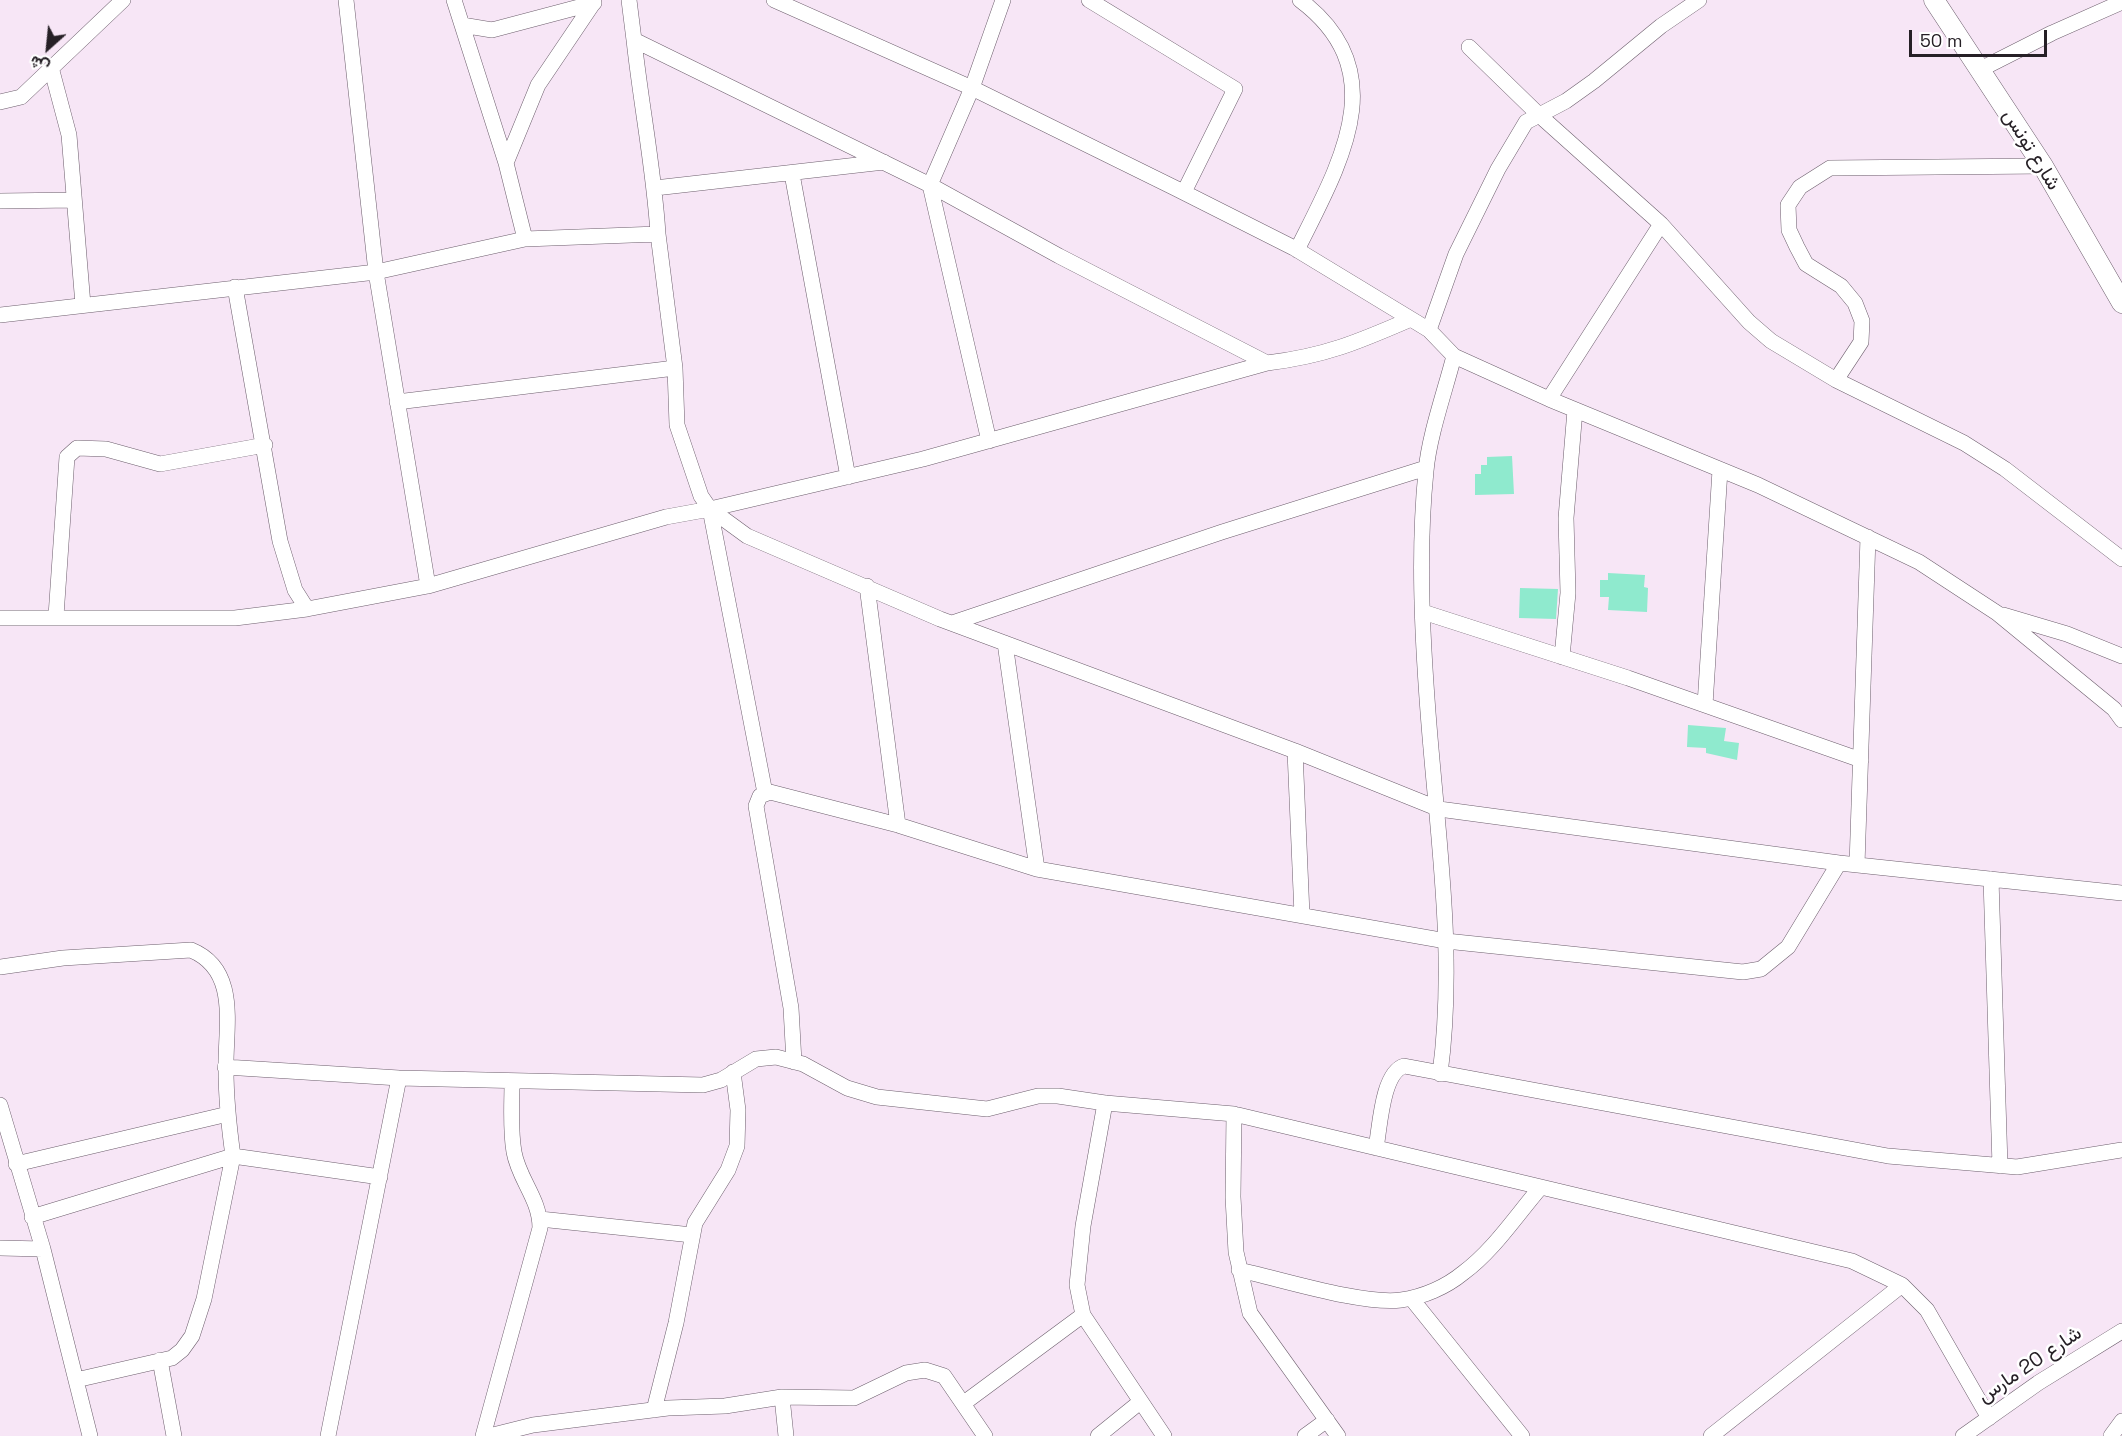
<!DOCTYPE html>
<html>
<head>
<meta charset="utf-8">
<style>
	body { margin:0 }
	#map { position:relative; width:2122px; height:1436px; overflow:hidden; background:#f7e6f6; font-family:"Space Grotesk",Vazirmatn,sans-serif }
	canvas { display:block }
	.north { position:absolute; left:18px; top:18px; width:60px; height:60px; -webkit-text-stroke:4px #fff; paint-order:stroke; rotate:207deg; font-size:16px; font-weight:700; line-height:24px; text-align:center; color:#262026 }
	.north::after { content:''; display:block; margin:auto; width:21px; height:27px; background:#262026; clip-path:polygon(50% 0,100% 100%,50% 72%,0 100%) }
	.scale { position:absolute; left:1909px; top:30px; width:138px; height:27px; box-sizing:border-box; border:3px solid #262026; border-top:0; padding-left:8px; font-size:18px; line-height:21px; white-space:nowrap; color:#262026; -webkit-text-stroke:4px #fff; paint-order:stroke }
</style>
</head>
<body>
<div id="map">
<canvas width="2122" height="1436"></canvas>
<div class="north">ش</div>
<div class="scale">50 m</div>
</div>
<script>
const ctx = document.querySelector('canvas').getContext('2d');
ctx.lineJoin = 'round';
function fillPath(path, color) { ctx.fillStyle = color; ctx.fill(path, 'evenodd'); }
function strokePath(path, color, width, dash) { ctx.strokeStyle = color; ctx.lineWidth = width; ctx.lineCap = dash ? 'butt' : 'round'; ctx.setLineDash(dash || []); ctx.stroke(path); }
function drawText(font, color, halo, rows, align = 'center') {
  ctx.font = font + ' "Space Grotesk",Vazirmatn,sans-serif'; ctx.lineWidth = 5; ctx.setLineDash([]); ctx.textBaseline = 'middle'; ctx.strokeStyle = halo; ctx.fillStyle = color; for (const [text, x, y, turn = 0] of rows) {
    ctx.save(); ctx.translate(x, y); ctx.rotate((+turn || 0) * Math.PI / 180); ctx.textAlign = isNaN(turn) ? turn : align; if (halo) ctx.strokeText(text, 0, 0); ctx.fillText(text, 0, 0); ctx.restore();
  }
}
fillPath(new Path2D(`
	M1512 456 1514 494 1475 495V474H1481V465H1487V457Z
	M1608 573 1645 575 1644 587 1648 588 1647 612 1608 610 1609 597H1600V580H1608Z
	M1520 588 1558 589 1556 619 1519 618Z
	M1688 725 1726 728 1724 741 1739 743 1737 760 1706 753V748L1687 747Z`), '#8feace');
const minor = new Path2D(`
	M346 0 376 272 428 586
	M454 0 506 163 525 239
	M629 0 634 40 930 185 1059 256 1267 363
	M774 0 972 88 1175 188 1294 248 1411 319
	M1089 0 1235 89 1184 192
	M462 25 492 30 594 3
	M1469 47 1538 114 1661 224 1749 322 1771 341 1836 380 1964 443 2005 469 2122 559
	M1979 70 2052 33 2122 2
	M52 71 69 135 83 305
	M0 102 21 97 123 0
	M506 163 538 85 592 5
	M792 174 848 477
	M655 188 884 162
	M0 201 74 200
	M658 234 675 368 677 425 701 496 710 509 765 793
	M1297 250C1339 165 1396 72 1300 0
	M235 287 280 541 295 590 307 609
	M0 315 376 272 525 239 658 234C654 169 641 105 634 40
	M1429 330 1456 254 1498 169 1526 122 1566 101 1594 81 1661 26 1699 0
	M1836 380 1861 342 1862 321 1855 303 1841 286 1806 264 1797 247 1789 230 1788 205 1800 187 1830 168 2043 166
	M1549 399 1661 224
	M397 402 675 368
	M989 441 930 185 972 88 1003 0
	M710 509 923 459 1267 363C1325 356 1358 342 1411 319L1429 330 1454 356 1549 399 1758 485 1919 562 1997 613 2114 709 2122 720
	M867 586 898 825
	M1423 612 1628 678 1861 760
	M2003 615 2067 634 2122 656
	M56 616 67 457 77 448 106 449 160 464 265 445
	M0 618H235L307 609 428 586 666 517 710 509 747 536 940 619 1295 751 1439 809 1839 863 2122 893
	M952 623 1222 532 1426 468
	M1005 643 1037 869 1446 941 1743 972 1761 969 1788 947 1839 863
	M1562 657 1568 593 1566 518 1575 410
	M1705 705 1720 470
	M1295 751 1302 915
	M1857 865 1868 537
	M1991 879 2000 1166
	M0 967 63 958 191 950C240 970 225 1028 226 1069 226 1098 229 1127 233 1156L32 1217
	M794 1062 791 1008 756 806 760 796 770 792 898 825 1037 869
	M225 1067 399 1078 703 1085 721 1080 756 1059 776 1057 803 1064 847 1088 877 1097 987 1109 1038 1096H1058L1105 1103 1234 1114 1852 1261 1902 1285 1927 1310 1989 1418
	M1440 1074C1456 953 1437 833 1428 712 1422 632 1418 550 1426 471 1429 436 1445 391 1454 356
	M1105 1103 1083 1226 1077 1285 1083 1315 1164 1436
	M0 1105 43 1249 90 1436
	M1234 1114 1233 1197 1236 1252 1250 1313 1338 1436
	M1376 1148C1380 1127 1382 1073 1404 1066L1888 1156 2017 1167 2122 1150
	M16 1164 228 1114
	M540 1219 692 1235
	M0 1248 43 1249
	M1239 1270C1281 1279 1362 1305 1401 1300 1423 1297 1446 1287 1463 1273 1493 1251 1516 1216 1540 1188
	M1411 1298 1522 1436
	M160 1360 174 1436
	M76 1380 172 1358 182 1350 192 1336 204 1299 233 1156 380 1177
	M782 1397 786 1436
	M964 1403 1083 1315
	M654 1410 676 1323 695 1223 728 1170 737 1146 738 1110 733 1072
	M328 1436 399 1078
	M483 1436 540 1228C540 1199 519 1180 514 1152 510 1129 512 1104 512 1081
	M489 1436 533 1425 668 1408 725 1406 782 1397 854 1398 906 1373 925 1370 944 1376 985 1436
	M1098 1436 1140 1402
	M1305 1436 1327 1420
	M1711 1436 1902 1285
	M1963 1436 2038 1383 2122 1331
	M2111 1436 2122 1421`);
const tertiary = new Path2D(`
	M1934 0 2043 166 2122 303`);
strokePath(minor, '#6d5f6d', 16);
strokePath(tertiary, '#6d5f6d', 21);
strokePath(minor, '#fff', 15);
strokePath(tertiary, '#fff', 20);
drawText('20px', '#262026', '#fff', [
	["شارع تونس",2031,150,58],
	["شارع 20 مارس",2030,1365,-34]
]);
</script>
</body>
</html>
